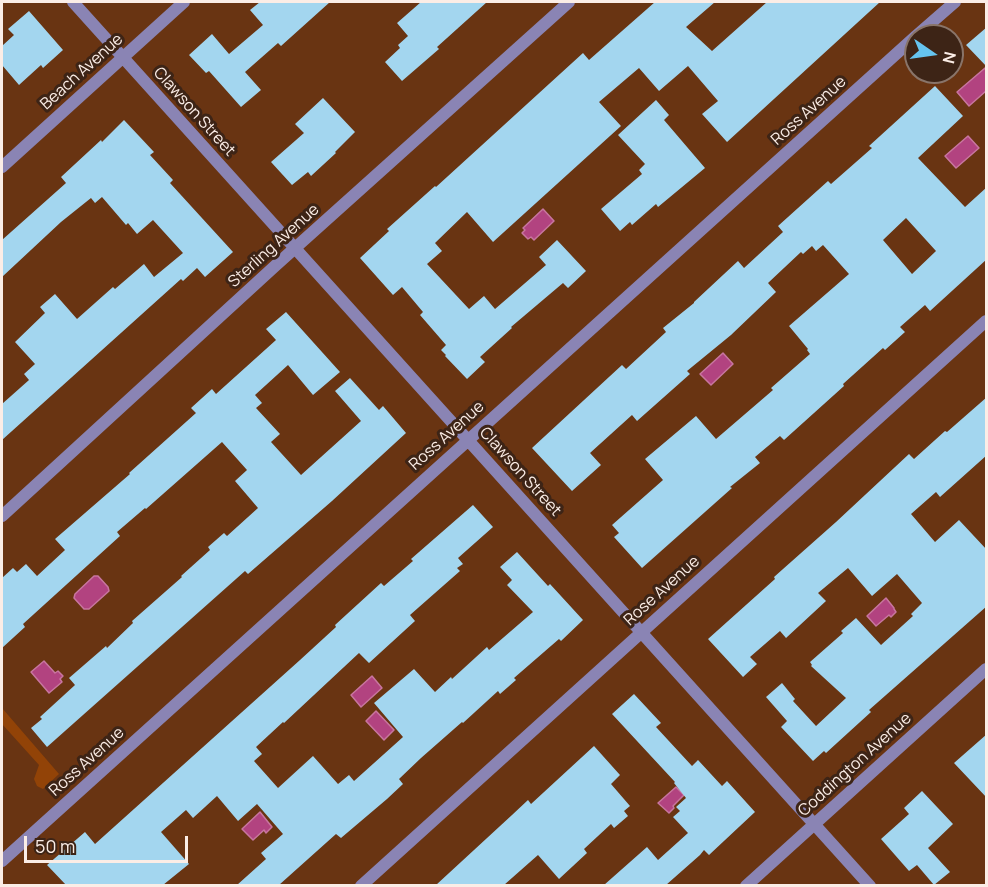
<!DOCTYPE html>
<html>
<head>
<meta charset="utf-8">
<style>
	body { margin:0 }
	#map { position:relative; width:988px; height:887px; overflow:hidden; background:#693412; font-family:Manrope,sans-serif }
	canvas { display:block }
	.frame { position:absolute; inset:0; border:3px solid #fbede6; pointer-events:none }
	.north { position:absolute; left:904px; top:24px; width:60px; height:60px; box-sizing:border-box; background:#3d2416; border:2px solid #897469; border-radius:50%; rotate:103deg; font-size:16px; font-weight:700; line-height:24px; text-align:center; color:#fbede6 }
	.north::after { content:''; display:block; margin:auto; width:21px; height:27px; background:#66c4ef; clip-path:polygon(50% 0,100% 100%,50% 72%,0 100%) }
	.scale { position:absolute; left:24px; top:836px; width:164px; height:27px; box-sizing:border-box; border:3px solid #fbede6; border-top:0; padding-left:8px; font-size:18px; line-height:21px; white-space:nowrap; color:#fbede6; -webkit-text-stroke:4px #3d2416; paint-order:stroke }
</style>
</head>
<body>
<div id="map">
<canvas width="988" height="887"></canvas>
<div class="frame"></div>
<div class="north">N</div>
<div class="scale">50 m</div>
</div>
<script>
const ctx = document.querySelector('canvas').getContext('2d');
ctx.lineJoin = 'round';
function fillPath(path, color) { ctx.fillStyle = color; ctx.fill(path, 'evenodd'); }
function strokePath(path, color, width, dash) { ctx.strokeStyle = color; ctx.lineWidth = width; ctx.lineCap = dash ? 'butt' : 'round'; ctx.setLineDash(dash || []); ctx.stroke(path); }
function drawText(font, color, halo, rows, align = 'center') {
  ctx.font = font + ' Manrope,sans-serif'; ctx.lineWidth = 6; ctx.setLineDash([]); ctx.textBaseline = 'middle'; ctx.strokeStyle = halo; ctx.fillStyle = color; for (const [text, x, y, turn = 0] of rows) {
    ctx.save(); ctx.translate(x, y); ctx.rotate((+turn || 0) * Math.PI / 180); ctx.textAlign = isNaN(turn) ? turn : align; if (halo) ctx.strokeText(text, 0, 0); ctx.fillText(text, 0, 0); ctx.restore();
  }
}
fillPath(new Path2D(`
	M2 708 59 774 43 789 37 786 34 779 39 765 2 724Z`), '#924307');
const water = new Path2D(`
	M985 68 986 71V91L969 106 957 92Z
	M968 136 979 148 956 168 945 156Z
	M543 209 554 221 534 240 531 237 528 239 522 233 525 230 523 228Z
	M723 353 733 364 711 385 700 374Z
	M94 576H98L108 587 109 591 89 609H84L74 598 75 594Z
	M886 598 894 608V609L896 612 891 617 889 615 876 626 867 616Z
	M44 661 55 673 58 671 63 676 60 679 62 682 49 693 31 672Z
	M372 676 382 688 361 707 351 695Z
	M376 711 394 730 384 740 366 721Z
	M676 787 684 795 673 806 674 808 669 813 658 803Z
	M260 812 272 827 266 833 264 830 253 840 242 829Z`);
fillPath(water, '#b24380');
strokePath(water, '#c8769f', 1.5);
fillPath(new Path2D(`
	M260 2H330L281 46 278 43 245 72 261 90 241 107 209 71 206 73 189 55 212 34 229 54 263 25 250 10Z
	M421 2H487L437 47 439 49 402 81 385 62 400 48 398 45 408 36 397 23Z
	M655 2H715L686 27 712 51 767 2H880L727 142 702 114 718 101 688 66 659 91 639 68 599 102 621 126 493 242 467 212 435 243 442 251 427 264 469 309 484 296 495 309 546 265 539 257 557 240 586 271 568 288 563 283 511 327 512 328 480 357 485 362 467 379 445 356 446 355 441 350 446 345 420 315 423 312 402 287 393 295 360 258 389 231 387 229 435 186 436 187 583 53 589 60Z
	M29 11 63 50 43 68 41 65 19 85 2 65V46L14 35 8 29Z
	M987 27V67L966 45Z
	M935 86 963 116 918 158 965 207 987 187V259L930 311 925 305 900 327 905 332 885 350 883 348 843 384 844 386 784 440 780 436 755 457 760 463 730 487 732 488 642 568 614 537 619 533 612 525 663 480 645 459 696 416 716 439 773 390 771 388 810 354 807 350 808 349 789 326 849 274 823 245 816 251 812 246 803 254 801 252 768 283 776 292 731 335 687 371 690 374 637 421 632 415 590 453 601 465 572 491 532 448 622 365 626 369 666 332 663 328 694 303V302L738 261 744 268 783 232 778 226 828 181 831 184 872 148 869 146ZM906 218 936 251 912 274 883 240Z
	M323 98 355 132 335 152 336 153 311 176 308 172 292 185 271 162 304 133 295 124Z
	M656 100 669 115 664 120 705 168 658 207 656 204 632 225 630 222 620 231 601 209 642 174 639 170 645 164 618 135Z
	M124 120 154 152 150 155 173 180 170 183 233 252 205 277 197 268 183 281 181 279 2 440V404L29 380 24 374 35 364 15 342 45 313 40 307 55 294 77 319 113 287 115 289 144 264 154 277 183 253 153 220 137 234 128 223 126 225 102 197 95 203 91 198 61 222 2 277V240L66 183 61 177 101 140 102 142Z
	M286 312 340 372 313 395 288 365 255 395 262 403 256 408 280 434 271 442 301 475 361 421 335 391 350 378 379 410 383 406 406 433 332 501 248 574 245 571 47 747 31 728 42 719 40 717 75 685 69 678 106 646 107 648 133 623 132 621 182 577 181 576 210 550 208 547 224 533 227 536 258 508 235 481 247 470 222 442 146 509 145 508 117 532 120 536 23 624 25 627 2 648V578L13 568 17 572 26 564 37 576 65 550 55 539 130 474 129 473 196 413 191 408 212 389 216 394 276 340 266 329Z
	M987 397V455L940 497 936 492 911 514 935 542 959 520 987 550V606L869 710 871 712 826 753 824 751 813 761 781 727 787 721 766 697 782 683 795 699 793 701 816 726 846 698 811 666 812 665 810 662 843 633 841 631 856 618 881 645 913 616 911 614 922 603 897 574 872 596 848 568 818 593 826 601 786 638 780 631 750 657 757 664 743 677 708 639 775 579 774 577 836 522 909 454 914 459 945 431 947 432Z
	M473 505 493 527 458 558 463 564 457 568 460 571 410 615 415 621 369 663 359 653 284 723 283 722 256 747 262 754 254 761 278 788 313 756 338 784 349 775 354 781 403 737 374 703 414 669 435 692 451 677 452 679 487 647 489 650 533 612 507 585 512 580 500 567 517 552 548 586 550 584 583 620 561 641 559 639 514 678 516 680 500 694 498 691 463 723 462 722 421 758 399 779 403 784 387 799 341 838 336 834 279 885H237L266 859 261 853 283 834 257 804 238 821 217 796 193 818 186 810 161 832 189 864 163 885H66L47 865 85 832 95 844 300 660 336 627 335 625 381 583 384 586 413 561 411 559Z
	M634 694 661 723 656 727 692 766 698 760 722 786 727 781 755 812 709 855 704 850 700 855 666 885H604L647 847 658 860 688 833 673 817 680 811 676 807 686 798 674 783 675 782 612 714Z
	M987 734V798L954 763Z
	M594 746 620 775 611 784 630 806 624 811 628 816 614 828 611 824 584 849 587 853 559 879 538 855 504 885H436L512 815 528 800 531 804Z
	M922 791 953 824 928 848 950 872 934 885 917 865 909 871 881 839 909 814 904 808Z`), '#a3d6ef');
strokePath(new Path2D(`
	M73 2 870 886
	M916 36 955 2
	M2 167 184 2
	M2 516 275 266 569 2
	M2 861 916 36
	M361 886 986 321
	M746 886 986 669`), '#8a84b4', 12);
drawText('16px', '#fbede6', '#3d2416', [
	["Beach Avenue",82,72,-42],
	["Ross Avenue",809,111,-42],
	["Clawson Street",194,112,48],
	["Sterling Avenue",274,246,-42],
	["Ross Avenue",447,436,-42],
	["Clawson Street",520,472,48],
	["Rose Avenue",662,591,-42],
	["Ross Avenue",87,762,-42],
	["Coddington Avenue",855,765,-42]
]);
</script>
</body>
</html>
